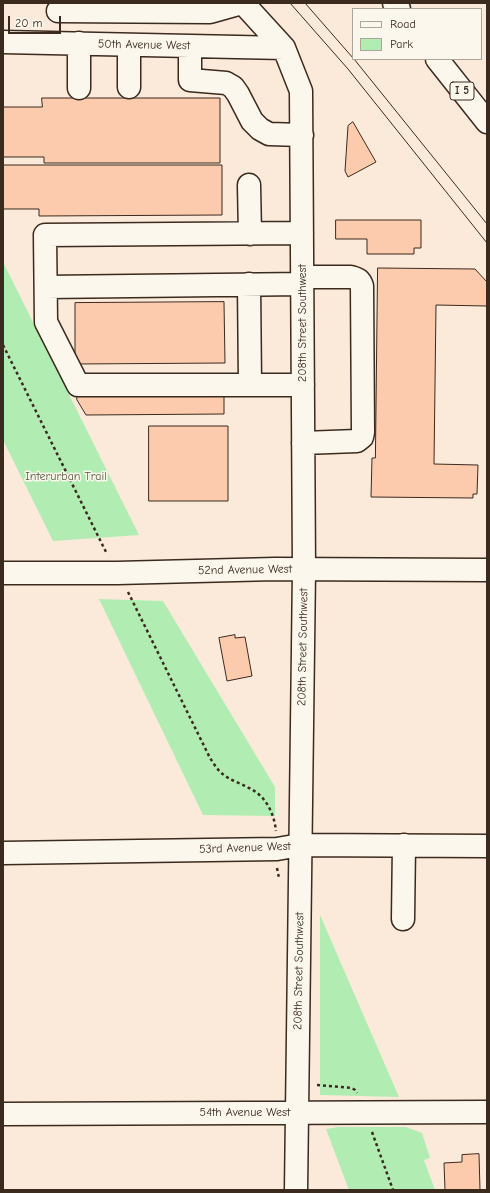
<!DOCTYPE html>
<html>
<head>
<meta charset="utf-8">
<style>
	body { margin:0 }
	#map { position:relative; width:490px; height:1193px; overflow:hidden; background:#fbead9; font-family:"Comic Neue",sans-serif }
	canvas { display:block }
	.frame { position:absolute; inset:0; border:4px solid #3b2a1e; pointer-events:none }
	.legend { position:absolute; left:352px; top:8px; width:130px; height:52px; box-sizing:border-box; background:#fbf7ec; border:1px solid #aea59a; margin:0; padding:5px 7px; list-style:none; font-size:12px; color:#3b2a1e }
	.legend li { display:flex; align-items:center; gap:8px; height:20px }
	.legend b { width:20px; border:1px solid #aea59a }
	.scale { position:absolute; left:8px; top:16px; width:53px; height:18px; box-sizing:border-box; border:2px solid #3b2a1e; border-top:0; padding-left:5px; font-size:12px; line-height:14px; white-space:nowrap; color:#3b2a1e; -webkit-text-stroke:3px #fbf7ec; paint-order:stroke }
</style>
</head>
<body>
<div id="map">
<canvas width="490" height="1193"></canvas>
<div class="frame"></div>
<ul class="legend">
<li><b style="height:5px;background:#fbf7ec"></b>Road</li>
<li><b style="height:11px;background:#b1edb3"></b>Park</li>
</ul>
<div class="scale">20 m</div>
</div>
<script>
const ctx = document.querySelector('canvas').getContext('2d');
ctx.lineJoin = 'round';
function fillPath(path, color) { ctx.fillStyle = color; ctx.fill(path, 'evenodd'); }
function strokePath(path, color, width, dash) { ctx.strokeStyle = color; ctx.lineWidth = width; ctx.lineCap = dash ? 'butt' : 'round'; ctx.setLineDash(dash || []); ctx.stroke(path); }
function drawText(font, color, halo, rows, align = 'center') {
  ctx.font = font + ' "Comic Neue",sans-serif'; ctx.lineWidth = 3; ctx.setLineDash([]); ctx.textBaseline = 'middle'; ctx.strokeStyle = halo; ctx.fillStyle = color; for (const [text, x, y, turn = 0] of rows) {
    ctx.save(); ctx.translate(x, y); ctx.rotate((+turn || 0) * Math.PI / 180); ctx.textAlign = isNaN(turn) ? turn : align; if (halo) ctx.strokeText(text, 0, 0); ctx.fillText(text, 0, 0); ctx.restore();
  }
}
fillPath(new Path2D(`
	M3 262 139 535 53 541 3 440Z
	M99 599 163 601 275 787V816L203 815Z
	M320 915 399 1097 320 1095Z
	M338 1127H406L422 1133 430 1158 424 1160 435 1190H349L326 1129Z`), '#b1edb3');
const building = new Path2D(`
	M42 98H220V163H44V157H3V99V107H42Z
	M353 122 376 162 348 177 345 171 348 126Z
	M3 165H222V215L39 216V209H3Z
	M336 220H421V248H414V254H367V239H336Z
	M378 268 475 269 487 282V306L436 305 434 464 478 465 477 494H473V498L371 497 372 458H375Z
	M224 302 225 363 75 364V303Z
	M77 393H224V414L86 415 77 400Z
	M149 426H228V501H149Z
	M235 635V638L245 637 252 676 227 681 219 638Z
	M479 1154 480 1190H445L444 1163 462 1162V1155Z`);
fillPath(building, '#fccaac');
strokePath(building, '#3b2a1e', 1);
const minor = new Path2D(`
	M243 3 284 48 301 91 304 570 296 1190
	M58 11 210 12 242 3
	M3 42 284 48
	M79 43V88
	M190 46V80L226 83 233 87 238 94 252 121 260 129 269 134 302 135
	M129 87V45
	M249 185 250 234
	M302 233 45 235 46 322 78 385H303
	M303 277H351C358 279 360 280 362 286L363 432 362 437 357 441 303 443
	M249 284 250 385
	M46 287 303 284
	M3 573H117L275 569 487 570
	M3 853 277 849 300 845 487 846
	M403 919 404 845
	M3 1114 487 1112`);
const highway = new Path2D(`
	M394 3 399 9
	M437 59 487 122`);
strokePath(minor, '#3b2a1e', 25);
strokePath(highway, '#3b2a1e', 25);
strokePath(new Path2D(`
	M3 345 107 554
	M128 592 210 758C214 764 218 771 224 775 231 781 241 783 249 788 266 796 274 813 276 831
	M277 868 279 878
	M317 1085 352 1088 355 1090 357 1093
	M372 1132 393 1190`), '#3b2a1e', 2.5, [3, 3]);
strokePath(minor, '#fbf7ec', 22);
strokePath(highway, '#fbf7ec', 22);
strokePath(new Path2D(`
	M290 3 348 69 487 243
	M305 3 353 58
	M354 59 487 224`), '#3b2a1e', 1);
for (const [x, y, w] of [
	[462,91,24]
]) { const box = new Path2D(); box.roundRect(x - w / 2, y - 9, w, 18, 3); ctx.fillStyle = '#fbf7ec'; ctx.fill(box); strokePath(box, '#3b2a1e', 1); }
drawText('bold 11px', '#3b2a1e', null, [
	["I 5",462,91]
]);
drawText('12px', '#3b2a1e', '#fbf7ec', [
	["50th Avenue West",144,45,1],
	["208th Street Southwest",303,323,-90],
	["52nd Avenue West",245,570,-1],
	["208th Street Southwest",303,647,-89],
	["53rd Avenue West",245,848,-2],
	["208th Street Southwest",299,971,-89],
	["54th Avenue West",245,1113]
]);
drawText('12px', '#585b43', '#fbf7ec', [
	["Interurban Trail",66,477]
]);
</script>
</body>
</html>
